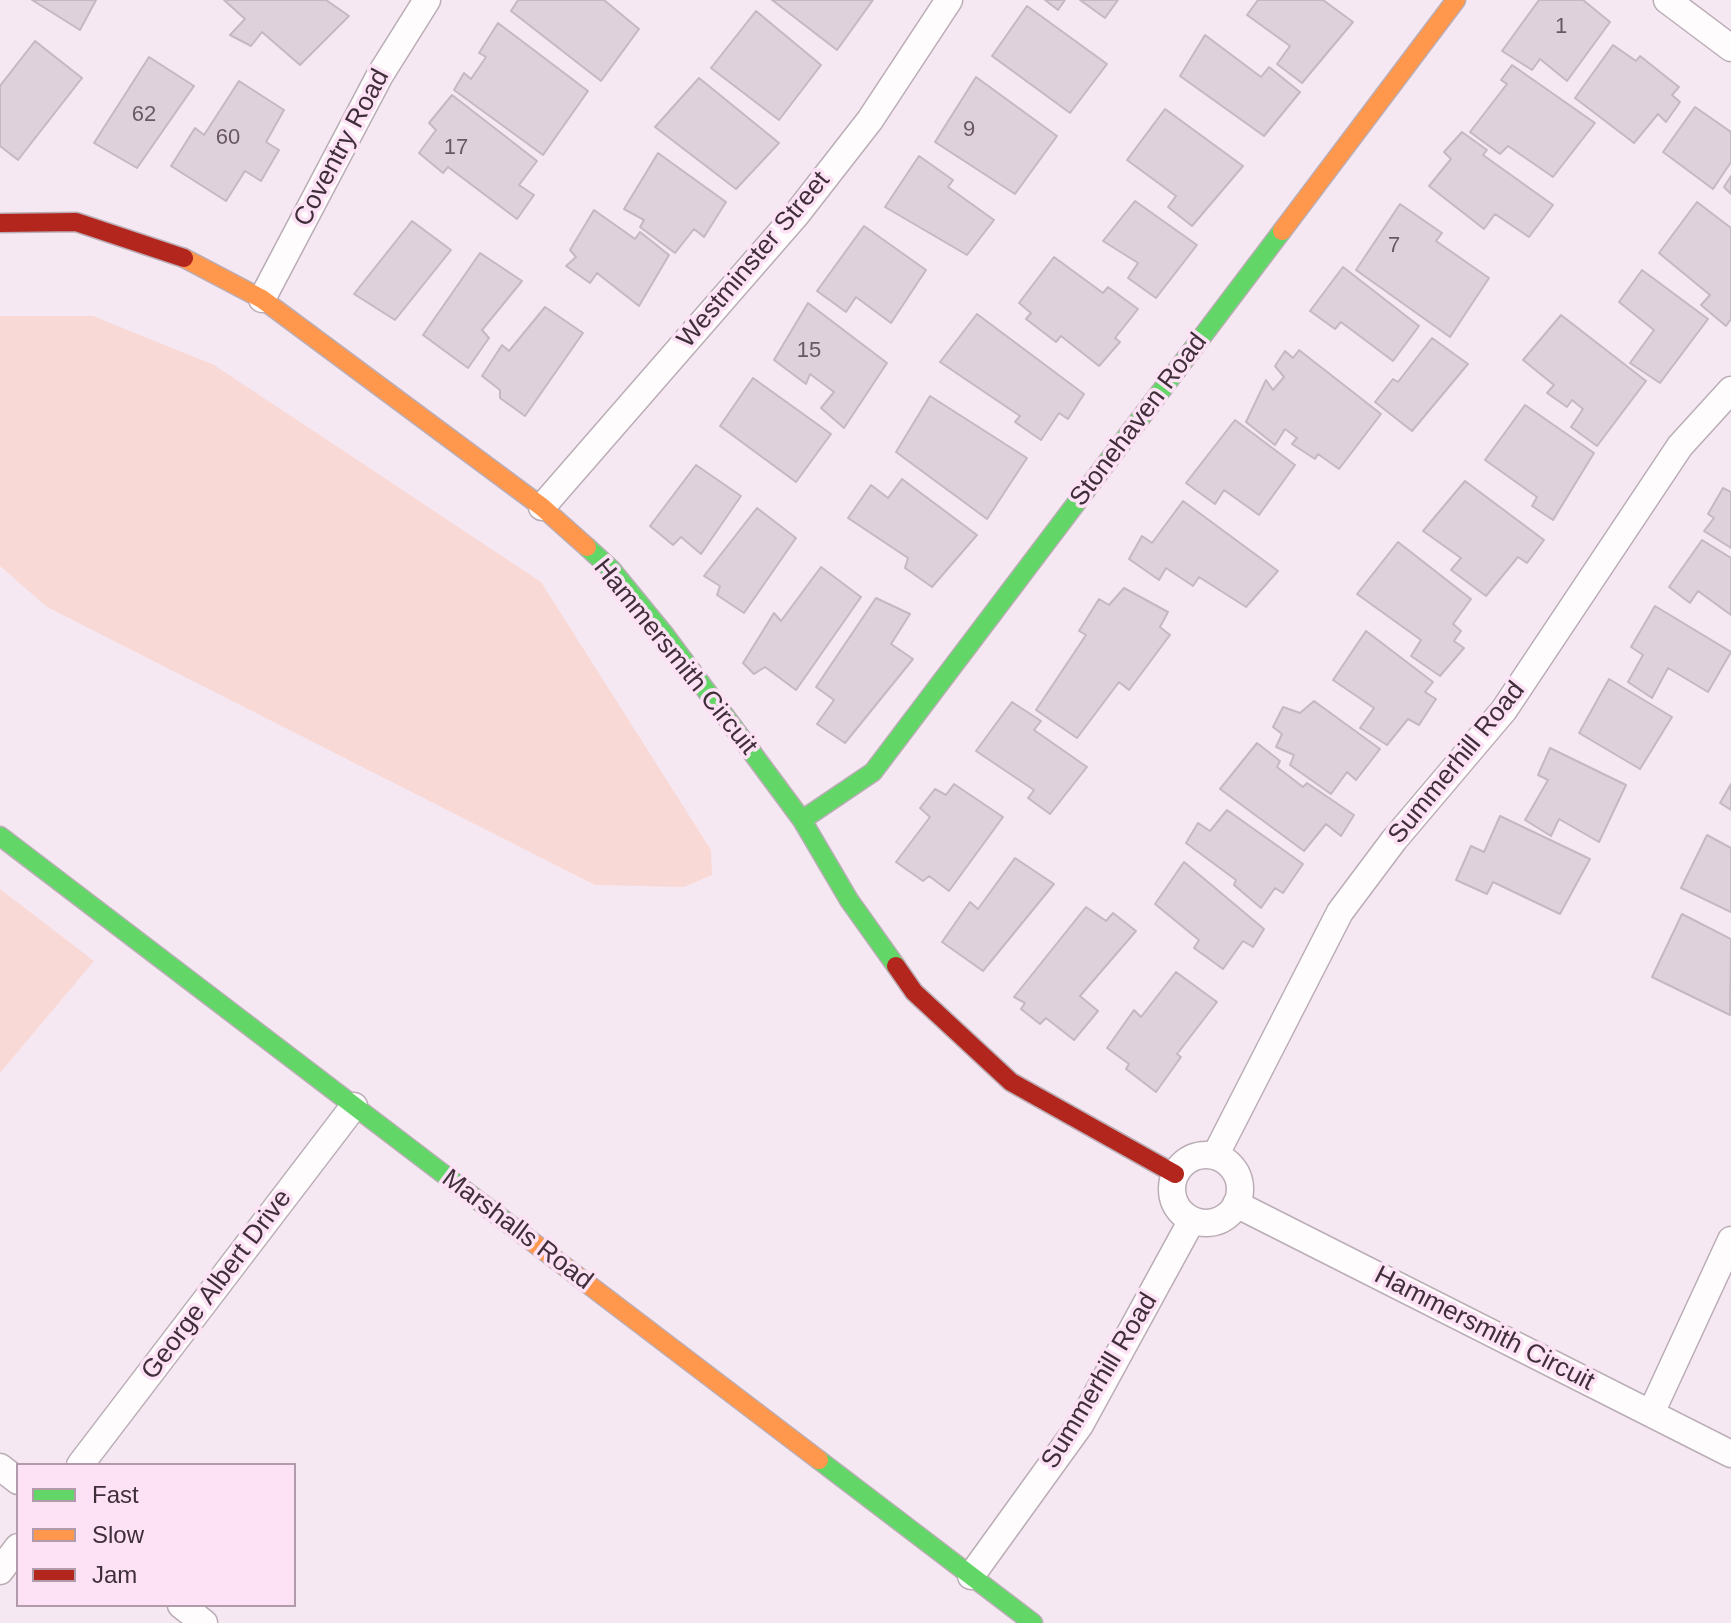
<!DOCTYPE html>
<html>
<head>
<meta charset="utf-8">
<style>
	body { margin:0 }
	#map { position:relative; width:1731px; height:1623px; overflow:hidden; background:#f6e8f2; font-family:Helvetica,sans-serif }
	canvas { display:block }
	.legend { position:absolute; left:16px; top:1463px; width:280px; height:144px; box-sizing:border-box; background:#fce2f4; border:2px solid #b19aaa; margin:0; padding:10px 14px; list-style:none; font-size:24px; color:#402f3b }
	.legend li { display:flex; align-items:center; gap:16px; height:40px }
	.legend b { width:40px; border:2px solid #b19aaa }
</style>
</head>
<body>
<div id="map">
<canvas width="1731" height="1623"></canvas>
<ul class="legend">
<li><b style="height:10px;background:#63d668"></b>Fast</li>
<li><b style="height:10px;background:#ff974d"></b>Slow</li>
<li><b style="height:10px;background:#b3261e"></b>Jam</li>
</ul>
</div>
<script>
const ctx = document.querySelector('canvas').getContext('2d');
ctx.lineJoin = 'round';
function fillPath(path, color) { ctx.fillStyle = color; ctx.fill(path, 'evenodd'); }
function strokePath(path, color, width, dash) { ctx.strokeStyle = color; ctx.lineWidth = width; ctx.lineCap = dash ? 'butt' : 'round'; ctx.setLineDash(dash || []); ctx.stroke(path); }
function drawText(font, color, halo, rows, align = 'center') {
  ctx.font = font + ' Helvetica,sans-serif'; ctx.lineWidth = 7; ctx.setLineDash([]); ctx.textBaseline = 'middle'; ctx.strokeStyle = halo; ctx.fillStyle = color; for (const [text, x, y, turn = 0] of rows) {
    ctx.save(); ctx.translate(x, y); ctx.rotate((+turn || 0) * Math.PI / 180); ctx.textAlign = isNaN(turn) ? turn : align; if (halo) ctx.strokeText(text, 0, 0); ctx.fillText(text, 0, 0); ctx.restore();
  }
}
fillPath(new Path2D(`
	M0 316H93L214 365 541 582 711 850 712 875 684 887 595 885 47 607 0 566Z
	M0 889 94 961 0 1073Z`), '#f8d9d6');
const building = new Path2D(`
	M32 0H96L80 30Z
	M224 0H326L349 16 300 65 262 32 251 46 230 35 245 19Z
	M518 0H604L639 29 601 81 511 11Z
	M772 0H873L837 50Z
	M1045 0H1065L1058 10Z
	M1080 0H1118L1105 18Z
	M1258 0H1323L1353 22 1302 83 1277 64 1290 46 1247 15Z
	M1539 0H1583L1610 22 1567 81 1540 59 1532 70 1502 51Z
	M1027 6 1107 64 1070 113 992 56Z
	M756 11 821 65 779 120 711 68Z
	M498 23 588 91 543 155 454 90 464 73 471 79 486 57 479 53Z
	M1205 35 1261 77 1269 67 1300 92 1264 136 1180 76Z
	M35 41 82 78 18 160 0 146V86Z
	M1613 45 1636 61 1640 56 1679 87 1672 95 1680 102 1666 122 1658 114 1634 143 1575 98Z
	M149 57 194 86 137 168 94 143Z
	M1512 65 1595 123 1553 177 1508 146 1500 154 1470 132 1507 84 1501 80Z
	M976 77 1057 136 1015 194 935 142Z
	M699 78 779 143 736 189 655 127Z
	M239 81 284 110 266 142 279 150 261 181 245 171 226 201 171 166 195 128 204 135Z
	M452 95 537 161 519 185 534 195 517 219 448 167 443 173 419 153 436 130 429 123Z
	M1695 107 1731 132V162L1713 189 1663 152Z
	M1165 109 1243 166 1192 226 1168 207 1176 196 1127 160Z
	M1462 132 1487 150 1483 155 1553 205 1529 237 1495 214 1484 229 1429 186 1451 159 1444 152Z
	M658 153 726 202 704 237 694 229 675 253 640 227 644 220 624 209Z
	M919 156 953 180 948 187 994 220 967 255 885 207Z
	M1731 176V194L1724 187Z
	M1135 201 1197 245 1156 298 1128 278 1138 263 1103 241Z
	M1697 202 1731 228V319L1726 326 1701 305 1710 295 1659 253Z
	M1400 204 1442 233 1436 241 1489 278 1450 337 1356 270Z
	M594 210 635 239 640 232 669 255 639 306 597 273 590 283 566 266 576 257 570 250Z
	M412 221 451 250 395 320 354 294Z
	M864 226 926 270 891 323 856 297 846 312 817 291Z
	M480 253 522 281 482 330 489 338 468 368 423 335Z
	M1054 257 1103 293 1108 287 1138 309 1115 338 1120 342 1099 366 1061 336 1056 342 1026 319 1031 313 1019 303Z
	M1343 267 1419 326 1393 361 1341 322 1335 329 1310 311Z
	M1642 270 1708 319 1660 383 1630 363 1654 330 1619 302Z
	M808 303 887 363 844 428 821 408 834 392 810 374 806 384 774 360Z
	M545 307 583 333 525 416 500 398V390L482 376 502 345 509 351Z
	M977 314 1084 394 1068 419 1059 413 1041 440 1015 422 1020 416 940 362Z
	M1561 315 1646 381 1597 446 1571 427 1583 409 1572 400 1567 407 1547 393 1554 385 1523 360Z
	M1432 338 1468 364 1412 431 1375 402 1393 379 1398 382Z
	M1299 350 1381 414 1339 469 1318 454 1315 459 1292 444 1297 438 1285 429 1275 445 1246 422 1266 380 1273 390 1284 377 1275 366 1285 351 1293 358Z
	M753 378 831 434 796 482 720 426Z
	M930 396 1027 458 987 519 896 452Z
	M1525 405 1594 453 1553 520 1532 506 1537 497 1485 460Z
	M1235 420 1295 465 1259 515 1224 490 1215 504 1186 483Z
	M696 465 741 496 701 554 681 537 673 545 650 526Z
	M902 479 977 535 932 587 905 568 908 558 848 518 871 485 888 498Z
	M1465 481 1544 540 1527 563 1518 557 1486 596 1451 570 1461 558 1423 531Z
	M1723 488 1731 492V548L1704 531 1714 518 1708 514Z
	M1183 501 1278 571 1246 607 1199 577 1193 586 1166 568 1159 580 1129 559 1142 536 1152 543Z
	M757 508 796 538 744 613 717 595 720 586 704 576Z
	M1702 540 1731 558V615L1698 591 1690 603 1669 587Z
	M1398 542 1471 599 1453 624 1461 631 1454 641 1464 648 1440 676 1411 656 1421 640 1357 594Z
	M821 567 861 597 796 690 765 667 754 674 743 663 774 613 781 621Z
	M1124 588 1168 612 1160 627 1170 635 1129 690 1119 682 1077 738 1036 710 1086 635 1079 631 1099 599 1109 605Z
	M876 598 910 614 891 644 913 659 845 743 817 724 834 700 816 687Z
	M1655 606 1731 652 1708 692 1668 668 1652 698 1628 682 1643 655 1631 647Z
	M1366 631 1433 682 1425 692 1436 699 1419 725 1408 719 1387 745 1360 728 1374 708 1333 680Z
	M1609 679 1672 717 1640 769 1579 733Z
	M1314 701 1380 749 1356 780 1347 772 1331 794 1290 765 1294 755 1276 747 1282 734 1273 727 1283 707 1300 713Z
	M1012 702 1041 721 1034 730 1087 767 1050 814 1028 798 1034 790 976 751Z
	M1257 743 1280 761 1277 767 1303 787 1307 783 1354 815 1341 836 1326 824 1304 851 1220 789Z
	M1550 748 1626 785 1599 842 1559 819 1551 836 1525 820 1548 780 1538 775Z
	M954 784 1003 817 949 891 929 876 923 881 896 862 930 817 920 808 935 789 946 795Z
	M1731 784V810L1720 803Z
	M1227 810 1303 864 1283 893 1275 888 1261 908 1234 885 1236 880 1186 843 1198 823 1210 831Z
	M1500 816 1590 859 1560 914 1493 882 1487 894 1456 880 1471 846 1484 852Z
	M1707 835 1731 848V912L1681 888Z
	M1015 858 1054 884 983 971 942 942 970 902 978 909Z
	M1184 862 1264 929 1253 947 1243 941 1223 969 1194 948 1199 940 1155 904Z
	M1086 907 1106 921 1113 913 1136 931 1080 996 1098 1011 1074 1040 1046 1018 1040 1024 1021 1009 1025 1003 1014 997Z
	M1682 914 1731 939 1730 1015 1652 977Z
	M1176 972 1217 1002 1177 1054 1181 1057 1156 1092 1126 1069 1129 1064 1107 1048 1134 1010 1141 1017Z`);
fillPath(building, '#dfd1db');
strokePath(building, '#c6b8c2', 2);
const street = new Path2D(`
	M1667 0 1731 48
	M262 299 380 75 427 0
	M542 507 796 215 870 120 949 0
	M1172 1189a34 34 0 1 1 68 0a34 34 0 1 1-68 0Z
	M1215 1156 1340 912 1394 840 1504 710 1680 446 1731 390
	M1236 1204 1731 1454
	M1651 1413 1731 1240
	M80 1465 354 1106
	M0 1467 18 1481
	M0 1571 18 1547
	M971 1576 1080 1425 1192 1220
	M181 1605 204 1623`);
const fast = new Path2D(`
	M587 547 611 569 665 635 802 820 849 900 896 966
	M802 820 873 772 1282 231
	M0 836 530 1240
	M819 1460 1033 1623`);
const slow = new Path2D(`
	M1282 231 1456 0
	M184 258 262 299 542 507 587 547
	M530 1240 819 1460`);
const jam = new Path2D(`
	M0 223 76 222 184 258
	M896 966 914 992 1011 1082 1175 1174`);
strokePath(street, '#baadb6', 29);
strokePath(fast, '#baadb6', 21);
strokePath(slow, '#baadb6', 21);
strokePath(jam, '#baadb6', 21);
strokePath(street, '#fefcfd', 26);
strokePath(fast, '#63d668', 18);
strokePath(slow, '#ff974d', 18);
strokePath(jam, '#b3261e', 18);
drawText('22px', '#685863', null, [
	["1",1561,27],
	["62",144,115],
	["9",969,130],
	["60",228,138],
	["17",456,148],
	["7",1394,246],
	["15",809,351]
]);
drawText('26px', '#402f3b', '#fce2f4', [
	["Coventry Road",342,148,-62],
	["Westminster Street",754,260,-50],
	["Stonehaven Road",1139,420,-53],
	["Hammersmith Circuit",675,657,51],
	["Summerhill Road",1457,763,-51],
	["Marshalls Road",517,1230,37],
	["George Albert Drive",217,1285,-53],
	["Hammersmith Circuit",1484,1329,27],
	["Summerhill Road",1100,1381,-59]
]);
</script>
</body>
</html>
